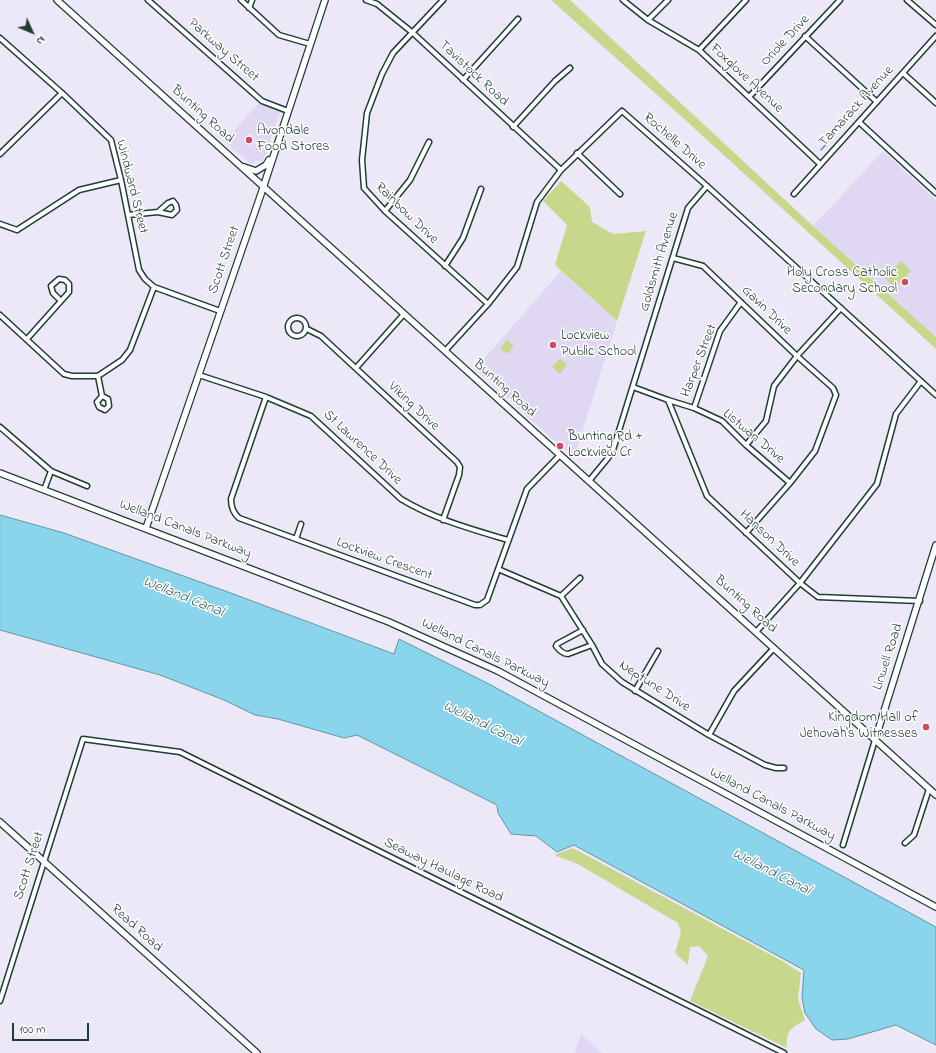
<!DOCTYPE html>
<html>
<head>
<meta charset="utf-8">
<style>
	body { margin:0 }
	#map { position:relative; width:936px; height:1053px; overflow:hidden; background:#ede8f7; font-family:"Indie Flower",sans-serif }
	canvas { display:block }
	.north { position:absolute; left:12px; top:12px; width:40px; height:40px; -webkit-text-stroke:3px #fff; paint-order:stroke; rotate:134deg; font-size:11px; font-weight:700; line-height:16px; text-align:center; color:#1f3d34 }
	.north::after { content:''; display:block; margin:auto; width:14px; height:18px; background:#1f3d34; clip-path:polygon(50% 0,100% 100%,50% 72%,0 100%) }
	.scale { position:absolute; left:12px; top:1023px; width:77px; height:18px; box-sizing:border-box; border:2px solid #1f3d34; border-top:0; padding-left:5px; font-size:12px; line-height:14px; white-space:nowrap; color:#1f3d34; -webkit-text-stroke:3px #fff; paint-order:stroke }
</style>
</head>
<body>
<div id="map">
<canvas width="936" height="1053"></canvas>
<div class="north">N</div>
<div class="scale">100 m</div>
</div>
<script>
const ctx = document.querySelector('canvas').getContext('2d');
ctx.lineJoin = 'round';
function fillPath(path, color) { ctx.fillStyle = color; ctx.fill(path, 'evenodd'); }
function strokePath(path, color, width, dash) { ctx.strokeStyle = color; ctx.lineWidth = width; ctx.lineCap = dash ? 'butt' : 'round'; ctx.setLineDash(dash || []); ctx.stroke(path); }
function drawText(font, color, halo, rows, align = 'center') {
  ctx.font = font + ' "Indie Flower",sans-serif'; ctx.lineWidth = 3; ctx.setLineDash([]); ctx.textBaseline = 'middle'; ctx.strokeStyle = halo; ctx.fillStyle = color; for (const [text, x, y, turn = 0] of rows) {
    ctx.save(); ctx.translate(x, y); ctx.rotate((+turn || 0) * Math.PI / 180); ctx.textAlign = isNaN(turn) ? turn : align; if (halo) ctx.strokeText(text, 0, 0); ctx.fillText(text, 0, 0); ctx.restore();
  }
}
fillPath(new Path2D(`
	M259 103 281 110 262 162 256 160 252 165 224 141Z
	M883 151 936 200V337L813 226Z
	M561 271 617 321 574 458 475 369Z
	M581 1034 602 1053H575Z`), '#e0d8f2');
fillPath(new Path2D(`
	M551 0H570L813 226 936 337V349L682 117Z
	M561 181 590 207 592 222 613 234 646 231 617 321 555 265 567 225 543 201Z
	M901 261 911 271 895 288 885 278Z
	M507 340 514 346 507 354 500 348Z
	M560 358 567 365 560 374 552 367Z
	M573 848 784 962 801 973 798 999 805 1020C791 1028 786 1030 787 1048L690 1001 708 956 699 946 690 947 688 965 675 953 681 933 678 923 576 863 556 856V854Z`), '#c7d88d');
const water = new Path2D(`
	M0 515 64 533 228 592 394 654 399 639 489 684 936 927V1045L896 1025 848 1039 832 1040 816 1029 805 1013 802 998 804 970 574 845 557 852 536 836 511 834 498 813 497 805 357 735 344 738 278 719 255 715 224 700 160 675 0 630Z`);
fillPath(water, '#8ad5eb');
strokePath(water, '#5f98a2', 1);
strokePath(new Path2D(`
	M821 150 828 142`), '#5f98a2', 1.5);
const street = new Path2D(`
	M148 0 262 101 288 111
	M241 0 279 35 310 44
	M366 0 377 4 413 33 561 170
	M443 0 393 53 382 74 367 113 362 160 364 188 385 211 488 304
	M623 0 648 20 699 50 820 164
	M907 0 936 25
	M249 8 252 0
	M648 20 668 0
	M805 36 877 102
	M0 38 62 93 111 140 121 180 139 270 145 279 154 287 220 311
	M699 50 746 0
	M903 73 936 103
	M463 80 518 19
	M749 97 840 0
	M859 122 936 193
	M513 127 555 81 570 68
	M577 153 620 194
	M0 154 62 93
	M794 194 936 36
	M385 211 410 180 429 142
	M128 215 158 212 172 215 177 210 176 205 173 201 168 203 158 212
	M0 224 17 230 79 190 121 180
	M673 258 703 266 797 356 833 388 836 395 815 451 790 483 746 533
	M445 266 463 238 481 189
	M0 315 64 374 72 376H98L122 360 130 350 154 287
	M288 327a9 9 0 1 1 18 0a9 9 0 1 1-18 0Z
	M307 329 321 336 457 462 460 467 459 475 443 520
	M27 339 69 292V284L65 280 59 279 51 286 53 293 61 301
	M445 351 488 304 517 267 537 202 561 170 622 111 707 186 936 395
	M356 368 404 314
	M199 375 266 397 311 416 401 499C434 519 471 529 508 540
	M98 376 102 396 108 399 109 406 105 410 99 407 97 402 102 396
	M633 387 668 400 694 408 722 421 746 445 790 483
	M266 397 231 499C231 507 233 513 239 518L475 605H480L487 600 527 489 560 455
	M668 400 707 496 800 583 818 597 920 601
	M694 408 720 331 741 302
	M0 427 51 471 87 486
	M746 445 766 421 774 386 797 356 841 308
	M589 481 608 458 613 450 688 208 707 186
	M44 490 51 471
	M296 539 301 524
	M498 569 561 596 592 645 602 664 622 682 709 735 765 765 776 768H784
	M561 596 580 578
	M583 630 557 644 556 646C559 650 563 654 568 654L592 645
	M756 632 800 583 877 484 896 414 921 381
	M635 691 658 651
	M709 735 734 691 774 648
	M905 843 914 835 929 789
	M843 845 875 740
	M0 1001 83 739 180 752 784 1053`);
const secondary = new Path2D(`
	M57 0 936 795
	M241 166 256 171 266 165 269 160
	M0 473 389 622 498 671 936 907
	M146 528 261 194 325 0
	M875 740 936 545
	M0 822 257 1053`);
strokePath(street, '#1f3d34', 7);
strokePath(secondary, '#1f3d34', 8);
strokePath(street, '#fff', 4);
strokePath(secondary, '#fff', 5.5);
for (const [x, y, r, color] of [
	[249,140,4,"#d1495b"],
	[905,282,4,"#d1495b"],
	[553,345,4,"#d1495b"],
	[560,446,4,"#d1495b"],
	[926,727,4,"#d1495b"]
]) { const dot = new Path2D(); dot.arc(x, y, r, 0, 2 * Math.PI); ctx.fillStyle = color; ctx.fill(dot); strokePath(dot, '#fff', 1.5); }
drawText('14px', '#1f3d34', '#fff', [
	["Oriole Drive",786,41,-47],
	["Parkway Street",223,51,41],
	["Tavistock Road",473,74,43],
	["Foxglove Avenue",746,79,43],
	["Tamarack Avenue",857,107,-48],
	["Bunting Road",202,115,42],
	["Rochelle Drive",674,142,41],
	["Windward Street",131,187,76],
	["Rainbow Drive",406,214,44],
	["Scott Street",225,260,-71],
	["Goldsmith Avenue",660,262,-73],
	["Gavin Drive",766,311,44],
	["Harper Street",700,361,-69],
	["Bunting Road",504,389,42],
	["Viking Drive",413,407,43],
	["Listwan Drive",753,437,40],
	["St Lawrence Drive",362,448,43],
	["Welland Canals Parkway",185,530,21],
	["Hanson Drive",769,539,43],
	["Lockview Crescent",384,560,20],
	["Bunting Road",745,605,42],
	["Welland Canals Parkway",485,654,26],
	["Linwell Road",889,657,-72],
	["Neptune Drive",654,687,33],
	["Welland Canals Parkway",772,805,28],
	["Scott Street",30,866,-72],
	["Seaway Haulage Road",443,871,26],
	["Read Road",136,929,42]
]);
drawText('14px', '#1f3d34', '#fff', [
	["Avondale",257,132],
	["Food Stores",257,148],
	["Holy Cross Catholic",897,274,"right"],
	["Secondary School",897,290,"right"],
	["Lockview",561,337],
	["Public School",561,353],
	["Bunting Rd +",568,438],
	["Lockview Cr",568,454],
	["Kingdom Hall of",918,719,"right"],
	["Jehovah's Witnesses",918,735,"right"]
], 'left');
drawText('italic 15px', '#3a6362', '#fff', [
	["Welland Canal",183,598,22],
	["Welland Canal",482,725,26],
	["Welland Canal",771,873,27]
]);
</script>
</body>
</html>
